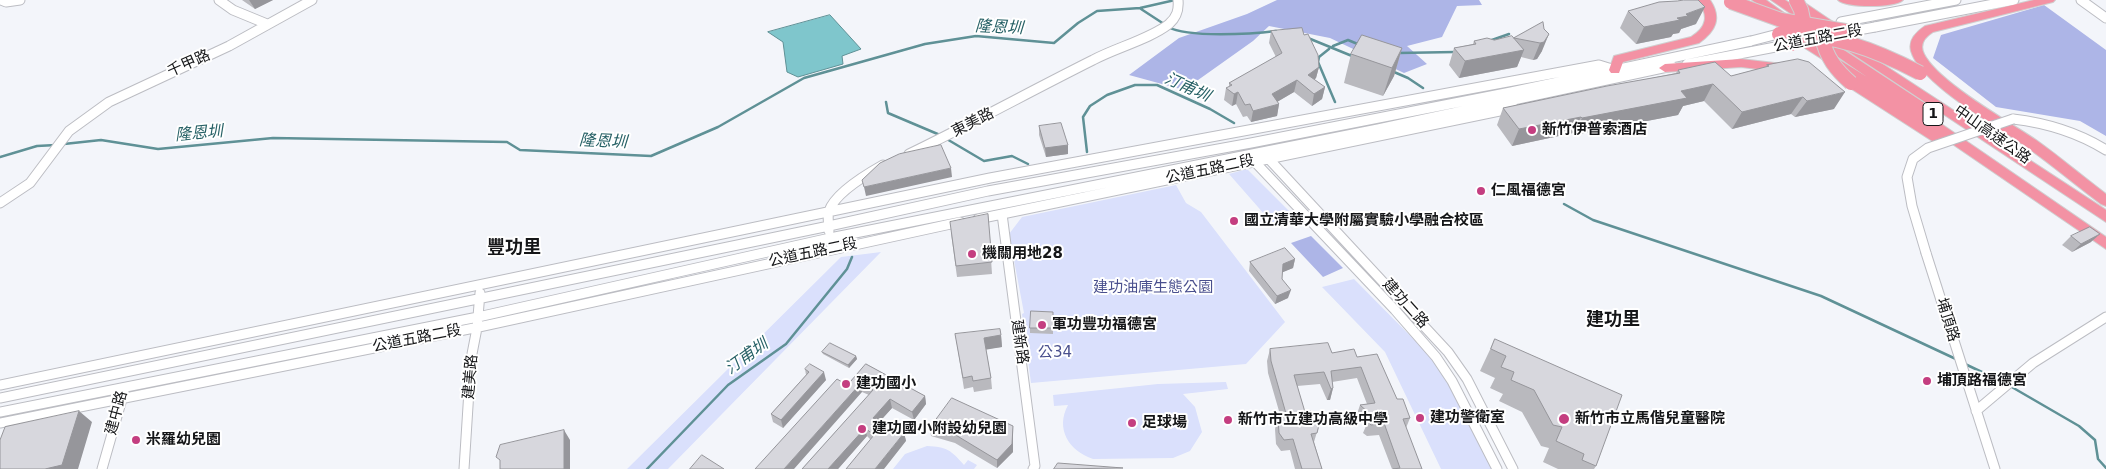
<!DOCTYPE html>
<html>
<head>
<meta charset="utf-8">
<style>
	body { margin:0 }
	canvas { display:block; background:#f3f5fa }
</style>
</head>
<body>
<canvas width="2106" height="469"></canvas>
<script>
const ctx = document.querySelector('canvas').getContext('2d');
ctx.lineJoin = 'round';
function fillPath(path, color) { ctx.fillStyle = color; ctx.fill(path, 'evenodd'); }
function strokePath(path, color, width, dash) { ctx.strokeStyle = color; ctx.lineWidth = width; ctx.lineCap = dash ? 'butt' : 'round'; ctx.setLineDash(dash || []); ctx.stroke(path); }
function drawText(font, color, halo, rows, align = 'center') {
  ctx.font = font + ' "DejaVu Sans","Noto Sans TC",sans-serif'; ctx.lineWidth = 4; ctx.setLineDash([]); ctx.textBaseline = 'middle'; ctx.strokeStyle = halo; ctx.fillStyle = color; for (const [text, x, y, turn = 0] of rows) {
    ctx.save(); ctx.translate(x, y); ctx.rotate((+turn || 0) * Math.PI / 180); ctx.textAlign = isNaN(turn) ? turn : align; if (halo) ctx.strokeText(text, 0, 0); ctx.fillText(text, 0, 0); ctx.restore();
  }
}
fillPath(new Path2D(`
	M1247 169 1293 215 1272 223 1229 174Z
	M1176 185 1186 203 1201 212 1285 322 1246 364 1031 383 1022 314 1024 313 1009 234 1022 217Z
	M881 252 668 469H627L841 257Z
	M1354 279 1448 374 1494 469H1441L1385 352 1322 287Z
	M1226 382 1228 389 1183 394 1195 407 1202 432 1190 451 1173 458 1093 459C1069 451 1055 429 1068 405L1054 406 1053 395 1158 384Z
	M927 446C947 447 951 450 964 465L968 460 977 465 974 469H893L905 454Z`), '#dae0fc');
fillPath(new Path2D(`
	M1277 0H1479L1482 5 1457 6 1442 37 1407 46 1427 64 1404 73 1330 38 1269 26 1253 41 1184 90 1129 75 1179 38 1247 14Z
	M2044 5 2106 50V136L2080 121 1996 107 1933 58 1941 35Z
	M1311 236 1343 268 1323 277 1291 243Z`), '#adb5e7');
const water = new Path2D(`
	M830 15 861 49 842 56 843 64 798 77 787 72 783 42 768 32Z`);
fillPath(water, '#7fc6cc');
strokePath(water, '#5f9196', 1);
strokePath(new Path2D(`
	M1141 9 1164 24
	M1168 27C1188 38 1252 34 1276 31
	M1308 38 1352 56
	M1489 41 1509 34
	M1333 46 1348 40 1360 45
	M1329 49 1319 57 1318 62 1335 102
	M1398 53 1455 52
	M1394 72 1408 78 1423 88
	M886 102 888 113 940 135
	M945 138 984 161 1012 156 1028 164
	M64 144 101 140 158 149 273 138 507 142 520 150 651 156 718 127 804 78 925 44 976 36 1054 43 1078 23 1097 11 1140 8 1175 0
	M1087 152 1083 117 1090 106 1107 95 1135 85H1157L1210 109 1234 123
	M0 157 37 146 56 145
	M1564 204 1593 220 1821 296 1958 360
	M1965 364 2005 383
	M2010 386 2079 426 2095 440 2098 459 2106 468
	M647 469 728 385 786 344 847 269 852 257`), '#5f9196', 2.5);
const minor = new Path2D(`
	M1 0 6 2 20 0
	M219 0 233 10 267 24
	M2081 0 2106 18
	M1841 22 1956 0
	M1875 27 2014 0
	M1687 64 1791 44
	M2013 119C2047 123 2077 132 2106 150
	M909 154C971 124 1031 91 1093 60 1115 48 1150 39 1169 24 1177 17 1179 10 1178 0
	M1268 158 1448 352 1467 379 1513 469
	M1254 161 1395 310 1436 357 1452 381 1497 469
	M0 203 30 183 69 131 109 102 229 46 312 0
	M1002 214 1035 466 1033 469
	M978 219 1514 108
	M829 231C829 225 827 217 829 211 835 193 867 174 883 165
	M1926 253 1995 469
	M0 385 990 178 1599 65 1612 69
	M0 398 829 226 988 191 1251 143 1511 92 1751 41
	M1976 411 2033 363 2106 317
	M0 412 478 317 830 238 1378 129 1672 66
	M0 423 479 327 960 222
	M102 469 124 392
	M464 469 471 359 477 328 480 293`);
const highway = new Path2D(`
	M1698 0H1710C1722 18 1716 31 1699 43L1623 62 1619 73H1611L1609 70 1614 56 1691 37C1707 27 1709 16 1698 0Z
	M1752 0H1766L1794 20 1792 23H1784Z
	M1771 0H1785L1796 7 1797 3H1805L1845 30 1839 34 1835 33 1812 18 1811 22H1803Z
	M1838 0H1903C1895 8 1846 8 1838 0Z
	M2034 0H2055L2053 2 1933 32C1925 37 1919 44 1924 54 1938 82 2008 121 2036 140 2060 157 2082 176 2106 194V206L2101 204C2077 186 2053 166 2028 148 2000 128 1920 84 1911 51 1908 40 1916 32 1925 26Z
	M1790 29 1867 77 1811 38 1813 35H1821L1941 114 1943 117 1937 121 2106 237V249L1948 141 1942 145 1937 144 1847 86 1845 83 1847 80H1855L1786 36 1784 33Z
	M1849 42 2106 210V222L1845 49 1843 46 1845 43Z
	M1741 59 1783 64 1789 68 1783 72 1741 67 1665 72 1659 68 1665 64Z`);
strokePath(minor, '#bcbdc3', 11);
strokePath(highway, '#d0d0d1', 2);
strokePath(minor, '#fff', 9);
fillPath(highway, '#f392a4');
const minorBridge = new Path2D(`
	M1847 32 1875 27
	M1751 41 1782 33
	M1926 253 1912 206 1907 177 1913 159 1928 148 2013 119`);
const highwayBridge = new Path2D(`
	M1731 2 1781 20 1851 32
	M1827 29 1822 37C1826 57 1836 70 1851 83
	M1779 34C1831 33 1874 49 1920 73
	M1791 44 1801 36 1805 29 1801 10 1796 0`);
strokePath(minorBridge, '#bcbdc3', 11, []);
strokePath(highwayBridge, '#d0d0d1', 16, []);
strokePath(minorBridge, '#fff', 9);
strokePath(highwayBridge, '#f392a4', 14);
fillPath(new Path2D(`
	M242 0H273L255 9Z
	M1628 11 1696 24 1681 29 1679 33 1673 34 1671 37 1636 44 1620 28Z
	M1543 22 1542 51 1537 59 1533 60 1521 57 1517 67 1459 78 1449 65 1454 48 1473 44 1474 41 1494 40 1514 38Z
	M1271 31 1319 67 1316 78 1314 80 1325 87 1322 99 1312 106 1294 92 1277 102 1279 104 1277 116 1251 122 1247 116 1243 117 1236 104 1232 106 1224 100 1226 88 1229 87V83L1276 57 1269 43Z
	M1402 48 1394 76 1383 96 1344 83 1351 54Z
	M1767 65 1834 109 1795 117 1791 114 1732 129 1704 101 1683 106 1678 115 1574 135 1573 133 1512 146 1497 125 1503 108 1676 73 1678 70 1731 76 1766 67Z
	M1039 126 1068 145V154L1046 157 1039 135Z
	M988 214 992 274 957 277 951 233Z
	M2071 236 2091 242 2072 252 2062 245Z
	M1295 259 1293 268 1282 272V279L1288 298 1275 304 1249 271 1250 262Z
	M1053 312V334L1030 333V328Z
	M955 334 1001 335 1002 347 986 349 991 378 992 389 974 392 973 387 964 389 957 345Z
	M1495 339 1596 466 1594 469H1558L1543 462 1549 448 1541 446 1522 412 1499 401 1503 394 1490 388 1495 378 1480 371Z
	M1270 349 1332 353 1357 357 1397 399 1410 418 1406 428 1422 469H1392L1379 435 1367 436 1363 433 1366 426 1356 417 1360 405 1367 404 1357 378 1332 382 1333 388 1330 400H1327L1320 384 1297 386 1305 412 1319 425 1314 442 1322 469H1295L1290 450 1281 451 1276 444 1275 429 1278 418H1281L1268 373 1267 361Z
	M822 352 856 356 857 359 849 368 823 354Z
	M866 364 925 396 926 404 914 420 892 408 880 421 904 433 906 441 870 439 867 436 838 469H802L869 395 862 392 847 385Z
	M805 369 826 380 783 428 773 422 771 414 806 375Z
	M1013 426V452L997 468 955 443 931 436 930 428Z`), '#b9b9be');
fillPath(new Path2D(`
	M249 0H273L255 9Z
	M1705 7 1696 24 1681 29 1679 33 1673 34 1671 37 1636 44 1644 27 1677 18 1686 14Z
	M1549 34 1542 51 1537 59 1533 60 1540 43Z
	M1402 48 1394 76 1383 96 1392 68Z
	M1524 50 1517 67 1459 78 1465 61Z
	M1319 67 1316 78 1305 87 1308 75Z
	M1297 80 1294 92 1270 106 1272 94Z
	M1713 84 1704 101 1683 106 1678 115 1574 135 1582 118 1681 91Z
	M1325 87 1322 99 1312 106 1314 94Z
	M1238 92 1236 104 1232 106 1234 94Z
	M1845 92 1834 109 1795 117 1807 101Z
	M1803 97 1791 114 1732 129 1742 112Z
	M1279 104 1277 116 1251 122 1253 111Z
	M1581 117 1573 133 1512 146 1519 129Z
	M1068 145V154L1046 157 1045 148Z
	M951 168 952 177 866 196 864 187Z
	M2100 234 2091 242 2072 252 2081 244Z
	M1295 259 1293 268 1281 273 1283 264Z
	M1291 290 1288 298 1275 304 1277 296Z
	M1001 335 1002 347 984 350V338Z
	M856 356 857 359 849 368 848 365Z
	M824 372 826 380 783 428 781 420Z
	M861 383 862 392 794 469H784Z
	M1333 388 1330 400H1327L1331 389Z
	M925 396 926 404 914 420 912 412Z
	M890 399 892 408 875 427 873 418Z
	M79 411 92 422 78 469H45Z
	M1013 426V452L997 468V460Z
	M865 428 867 436 838 469H828Z
	M564 430 570 440V469H564Z
	M904 433 906 441 884 469H875Z`), '#96969b');
const building = new Path2D(`
	M1684 0H1698L1705 7 1686 14 1688 16 1677 18 1680 20 1644 27 1628 11 1659 2 1677 1Z
	M1543 22 1544 29 1549 34 1544 42 1540 43 1514 38Z
	M1302 28 1304 35 1308 34 1318 55 1319 67 1308 75 1325 87 1314 94 1297 80 1272 94 1279 104 1253 111 1250 104 1245 105 1238 92 1234 94 1226 88 1232 85 1229 83 1282 53 1271 31Z
	M1362 35 1402 48 1392 68 1351 54Z
	M1512 36 1524 50 1465 61 1454 48 1476 44 1474 41 1487 38 1494 40Z
	M1798 59 1809 62 1845 92 1807 101 1803 97 1742 112 1713 84 1681 91 1687 98 1582 118 1581 117 1519 129 1503 108 1607 86 1680 73 1678 70 1715 62 1731 76 1769 66 1767 65Z
	M1061 123 1068 145 1045 148 1039 126Z
	M941 145 951 168 864 187 862 180 880 163 899 154Z
	M988 214 992 262 956 266 950 222Z
	M2090 227 2100 234 2081 244 2071 236Z
	M1285 248 1295 259 1283 264 1282 279 1291 290 1277 296 1250 262Z
	M1031 311 1053 312V328H1030Z
	M1000 329 1001 335 984 338 991 378 973 381 972 376 963 378 955 334Z
	M1495 339 1622 395 1596 466 1582 460 1584 454 1556 441 1562 427 1553 425 1534 390 1511 380 1514 372 1501 367 1506 356 1491 349Z
	M830 343 856 356 848 365 822 352Z
	M1328 343 1332 353 1354 349 1357 357 1377 354 1397 399H1403L1410 418 1403 419 1422 469H1393L1400 468 1384 423 1371 425 1368 422 1370 414 1360 405 1375 403 1361 367 1331 371 1333 388 1331 389 1324 372 1294 375 1305 412 1311 411 1317 417 1319 425 1317 433 1311 434 1322 469H1302L1293 439 1284 440 1279 433 1278 418 1287 417 1271 361 1270 349Z
	M810 364 824 372 781 420 771 414 809 372 805 369Z
	M866 364 925 396 912 412 890 399 873 418 904 433 875 469H846L874 435 865 428 828 469H802L873 390 861 383 784 469H755L837 379 847 385Z
	M952 398 1013 426 1012 444 997 460 954 434 930 428Z
	M79 411 62 465 45 469H0V440L5 427Z
	M564 430V469H500V460L496 457 500 445Z
	M702 455 724 469H690Z
	M1058 463 1123 468 1054 469Z`);
fillPath(building, '#d7d7dd');
strokePath(building, '#96969b', 1);
for (const [x, y, r, color] of [
	[1532,130,5,"#c43e80"],
	[1481,191,5,"#c43e80"],
	[1234,221,5,"#c43e80"],
	[972,254,5,"#c43e80"],
	[1042,325,5,"#c43e80"],
	[1927,381,5,"#c43e80"],
	[846,384,5,"#c43e80"],
	[1420,418,5,"#c43e80"],
	[1564,419,6,"#c43e80"],
	[1228,420,5,"#c43e80"],
	[1132,423,5,"#c43e80"],
	[862,429,5,"#c43e80"],
	[136,440,5,"#c43e80"]
]) { const dot = new Path2D(); dot.arc(x, y, r, 0, 2 * Math.PI); ctx.fillStyle = color; ctx.fill(dot); strokePath(dot, '#fff', 2); }
for (const [x, y, w] of [
	[1933,114,20]
]) { const box = new Path2D(); box.roundRect(x - w / 2, y - 11.5, w, 23, 4); ctx.fillStyle = '#fff'; ctx.fill(box); strokePath(box, '#151618', 1); }
drawText('bold 14px', '#151618', null, [
	["1",1933,114]
]);
drawText('15px', '#151618', '#fff', [
	["公道五路二段",1818,39,-11],
	["千甲路",189,64,-24],
	["東美路",973,123,-27],
	["中山高速公路",1992,135,35],
	["公道五路二段",1210,170,-12],
	["公道五路二段",813,253,-12],
	["建功二路",1405,304,48],
	["埔頂路",1947,320,73],
	["公道五路二段",417,339,-11],
	["建新路",1019,342,82],
	["建美路",471,377,-85],
	["建中路",117,413,-75]
]);
drawText('bold 15px', '#151618', '#fff', [
	["新竹伊普索酒店",1542,130],
	["仁風福德宮",1491,191],
	["國立清華大學附屬實驗小學融合校區",1244,221],
	["機關用地28",982,254],
	["軍功豐功福德宮",1052,325],
	["埔頂路福德宮",1937,381],
	["建功國小",856,384],
	["建功警衛室",1430,418],
	["新竹市立馬偕兒童醫院",1575,419],
	["新竹市立建功高級中學",1238,420],
	["足球場",1142,423],
	["建功國小附設幼兒園",872,429],
	["米羅幼兒園",146,440]
], 'left');
drawText('15px', '#4a508e', '#fff', [
	["建功油庫生態公園",1153,288],
	["公34",1055,353]
]);
drawText('italic 16px', '#276166', '#fff', [
	["隆恩圳",999,28,3],
	["汀甫圳",1187,88,24],
	["隆恩圳",199,134,-5],
	["隆恩圳",603,142,3],
	["汀甫圳",747,357,-36]
]);
drawText('bold 18px', '#151618', '#fff', [
	["豐功里",514,248],
	["建功里",1613,320]
]);
</script>
</body>
</html>
